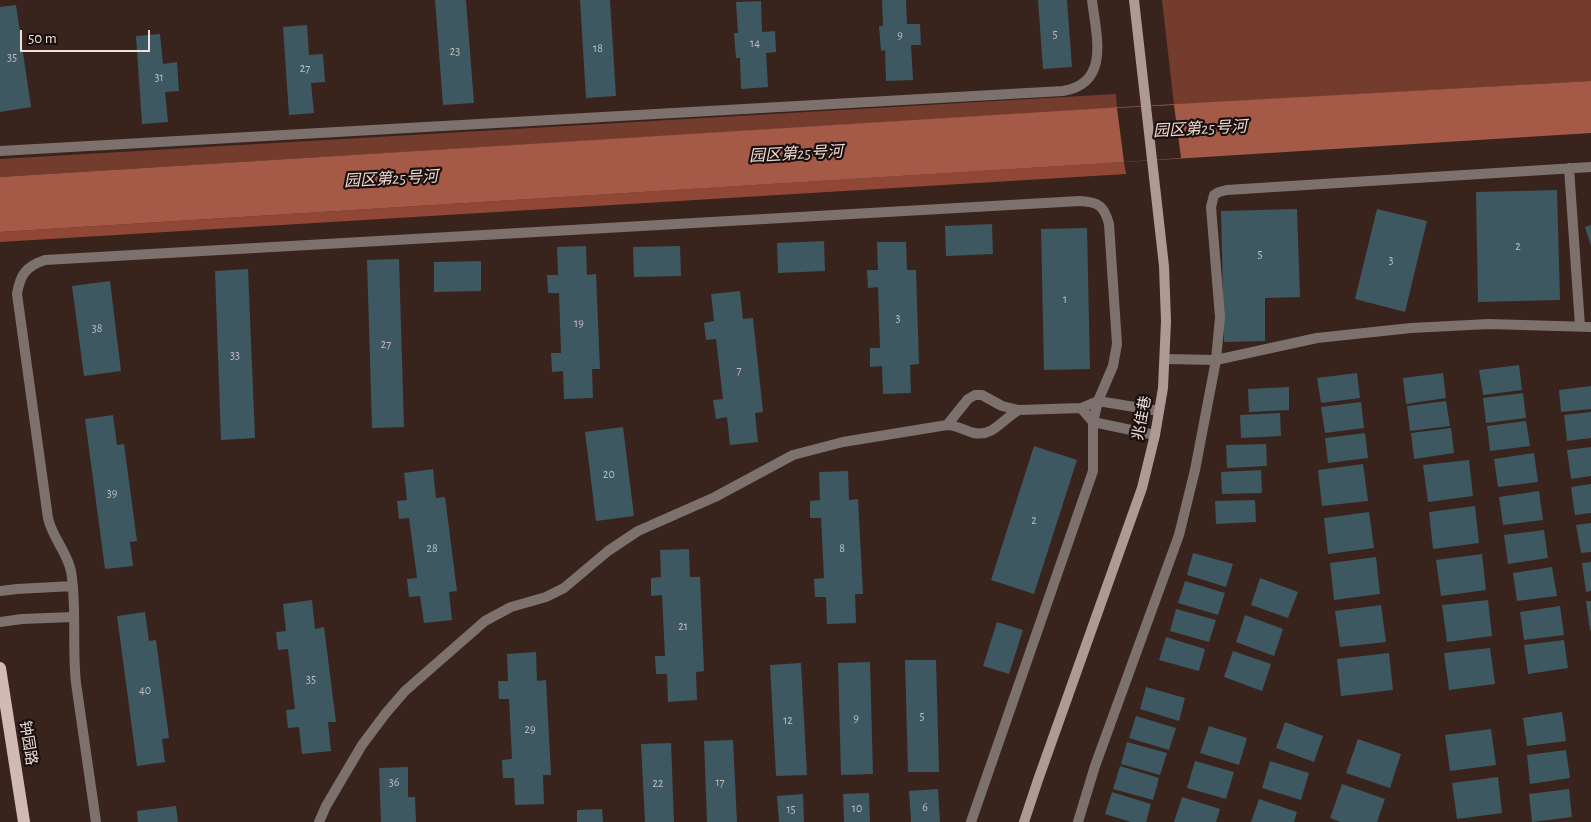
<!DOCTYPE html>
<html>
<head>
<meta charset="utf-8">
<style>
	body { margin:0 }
	#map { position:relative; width:1591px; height:822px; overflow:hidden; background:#39231d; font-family:"Alegreya Sans",sans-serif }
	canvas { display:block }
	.scale { position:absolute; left:20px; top:30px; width:130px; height:22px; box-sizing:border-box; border:2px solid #efe0dc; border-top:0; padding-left:6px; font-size:15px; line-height:18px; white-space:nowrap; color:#efe0dc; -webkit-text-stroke:4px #190f0d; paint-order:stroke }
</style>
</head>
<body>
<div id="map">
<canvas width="1591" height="822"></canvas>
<div class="scale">50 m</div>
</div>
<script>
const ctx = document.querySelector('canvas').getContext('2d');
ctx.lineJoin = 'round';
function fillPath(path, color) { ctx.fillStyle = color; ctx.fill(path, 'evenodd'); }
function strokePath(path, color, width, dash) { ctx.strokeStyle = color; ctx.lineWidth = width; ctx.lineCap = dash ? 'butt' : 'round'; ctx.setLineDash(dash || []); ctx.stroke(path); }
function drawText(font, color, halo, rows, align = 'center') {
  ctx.font = font + ' "Alegreya Sans","Noto Sans SC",sans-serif'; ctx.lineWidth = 4.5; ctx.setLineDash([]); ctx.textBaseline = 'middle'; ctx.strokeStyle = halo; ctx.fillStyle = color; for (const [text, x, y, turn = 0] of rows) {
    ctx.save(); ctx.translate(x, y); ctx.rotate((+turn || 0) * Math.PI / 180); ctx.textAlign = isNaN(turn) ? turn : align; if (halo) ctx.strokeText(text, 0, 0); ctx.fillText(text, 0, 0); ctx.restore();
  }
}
fillPath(new Path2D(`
	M1162 0H1591V81L1174 105Z
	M1116 94 1117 108 0 177V159Z`), '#733c2d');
fillPath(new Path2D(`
	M1124 162 1126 174 0 242V232Z`), '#904735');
fillPath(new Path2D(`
	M1591 81V133L0 232V177L1123 107Z`), '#a45a46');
fillPath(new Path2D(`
	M1174 105 1181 158 1124 162 1117 108Z`), '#39231d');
fillPath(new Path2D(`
	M435 0H466L474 103 443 105Z
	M580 0H610L616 96 586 98Z
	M882 0H906L907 24H920L921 45H911L913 80 886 81 885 50 881 51 879 26H883Z
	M1038 0H1067L1072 67 1043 69Z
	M761 1 762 32 775 31 776 52 766 53 768 87 741 89 740 58H736L734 33H738L736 2Z
	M16 5 31 107 0 112V7Z
	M307 25 309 55 323 54 325 82 311 83 314 113 289 115 283 27Z
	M160 34 163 64 177 62 179 91 165 92 168 122 142 124 136 36Z
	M1557 190 1560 300 1478 302 1476 192Z
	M1297 209 1300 297 1265 298V341L1224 342 1221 211Z
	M1377 209 1427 221 1405 312 1355 299Z
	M992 224 993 254 946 256 945 226Z
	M1591 225V246L1585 227Z
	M1087 228 1090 369 1044 370 1041 229Z
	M824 241 825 271 778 273 777 243Z
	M877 242H906L907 270H916L919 364 910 365 911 393 883 394 882 366 870 367V348H880L878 287 868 288 867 270H878Z
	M586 246 587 275 596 274 600 369H592L593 398 564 399 563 371 552 372 551 353H561L559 293H548L547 275H558L557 247Z
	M680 246 681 276 634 277 633 247Z
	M399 259 404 427 372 428 367 260Z
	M481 261V291L434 292V262Z
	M248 269 255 438 221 440 215 271Z
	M110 281 121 371 84 376 72 286Z
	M740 291 743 319 753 318 763 412 755 413 758 442 730 445 727 417 716 419 713 400 723 399 716 339 706 340 704 323 714 321 711 294Z
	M1519 365 1522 390 1483 395 1479 370Z
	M1357 373 1360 398 1321 403 1317 378Z
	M1443 373 1446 398 1406 404 1403 378Z
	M1591 386V409L1561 412 1559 390Z
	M1289 387V410L1249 412 1248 389Z
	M1523 393 1526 418 1486 423 1483 398Z
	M1446 401 1450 426 1410 431 1407 406Z
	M1361 402 1364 428 1325 433 1321 407Z
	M1591 412V438L1567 441 1564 415Z
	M1280 413 1281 436 1241 438 1240 415Z
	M113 415 117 445 124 444 137 541 130 542 133 566 105 569 85 419Z
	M1526 421 1530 446 1490 451 1487 426Z
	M623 427 634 516 596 521 585 432Z
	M1451 428 1454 453 1414 459 1411 433Z
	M1365 433 1368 458 1328 463 1325 438Z
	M1266 444 1267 466 1227 468 1226 445Z
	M1034 446 1077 460 1034 594 991 580Z
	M1591 447V476L1571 479 1567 450Z
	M1534 453 1538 482 1498 487 1494 459Z
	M1469 460 1473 496 1428 502 1423 465Z
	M1363 464 1368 501 1322 506 1318 470Z
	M433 469 436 498 445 497 457 591 449 592 452 620 424 623 420 596 409 597 407 579 417 578 409 518 399 519 397 501 407 500 404 473Z
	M1261 470 1262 493 1222 494 1221 472Z
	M848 471 849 500 858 499 863 594H855L856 623 827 624 826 597H815L814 579 824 578 821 518H810V501L820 500 819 472Z
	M1591 484V513L1575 515 1571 487Z
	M1539 491 1543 520 1503 525 1499 497Z
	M1255 500 1256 522 1216 524 1215 501Z
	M1475 506 1479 543 1433 549 1429 512Z
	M1369 512 1374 548 1328 554 1324 518Z
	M1591 523V552L1581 553 1576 525Z
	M1544 530 1548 558 1508 564 1504 535Z
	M689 549 690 577H700L704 671 696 672 697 700 668 702 667 674H656L655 656H665L662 595 651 596V578L661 577 660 550Z
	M1193 553 1233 564 1226 587 1187 575Z
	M1482 554 1486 590 1441 596 1436 560Z
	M1376 557 1380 594 1334 600 1330 563Z
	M1591 562V591L1586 592 1582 563Z
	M1552 567 1557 596 1517 601 1513 573Z
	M1260 578 1298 592 1288 618 1251 605Z
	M1185 581 1225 593 1218 615 1178 603Z
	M312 600 315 629 324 627 336 722H328L331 751 302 754 299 727 288 728 286 710 295 709 288 649 278 650 276 632 286 631 283 604Z
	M1488 600 1492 636 1447 642 1442 605Z
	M1586 601H1591V630H1590Z
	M1381 605 1386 642 1340 647 1335 611Z
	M1560 606 1564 635 1524 640 1520 612Z
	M1176 609 1216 620 1209 642 1170 631Z
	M145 612 149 641 156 640 169 738 162 739 165 762 137 766 117 616Z
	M1245 615 1283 629 1274 656 1236 642Z
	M997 622 1023 630 1009 674 983 666Z
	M1166 637 1205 649 1199 671 1159 660Z
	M1564 640 1568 668 1528 674 1524 645Z
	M1490 648 1495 684 1449 690 1444 653Z
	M1233 651 1271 664 1262 691 1224 677Z
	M536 652 537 681 546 680 551 775H543L544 804 515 805 514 778H503L502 760 512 759 509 699H499L498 681H508L507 654Z
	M1389 653 1393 690 1341 696 1337 659Z
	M905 660H936L939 772H908Z
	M870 662 873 774 841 775 838 663Z
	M801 663 807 775 776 776 770 665Z
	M1146 687 1185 698 1179 721 1140 709Z
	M1562 712 1566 741 1527 746 1523 718Z
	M1136 716 1176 728 1169 750 1129 738Z
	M1285 722 1323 736 1314 762 1276 748Z
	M1209 726 1247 738 1239 765 1200 753Z
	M1491 729 1496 765 1450 771 1445 735Z
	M1358 739 1401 754 1390 788 1346 773Z
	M733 740 737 822H707L704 741Z
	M1127 742 1167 753 1160 775 1121 764Z
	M671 743 674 822H645L641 744Z
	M1566 750 1570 778 1530 784 1527 755Z
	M1195 761 1234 772 1226 799 1187 788Z
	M1270 761 1309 773 1301 800 1262 788Z
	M1120 766 1159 778 1153 800 1113 789Z
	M408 767V797H415L416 822H381L379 768Z
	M1498 777 1502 813 1457 819 1452 783Z
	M1342 784 1385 799 1377 822H1340L1330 818Z
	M938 789 940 822H911L909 791Z
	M1569 789 1572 817 1532 822 1529 794Z
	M1112 792 1151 804 1146 822H1131L1105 814Z
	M869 793 870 822H844L843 794Z
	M803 794 804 822H779L777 796Z
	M1182 797 1220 809 1216 822H1174Z
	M1259 799 1297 812 1294 822H1251Z
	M176 806 178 822H138L137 811Z
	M602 809 603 822H577V810Z`), '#3d5860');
strokePath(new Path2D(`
	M0 151 1063 91C1111 83 1096 35 1092 0
	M1569 168 1580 326
	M1165 359 1216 360 1317 338 1411 328 1489 324 1591 327
	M1081 408 1093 422 1155 435
	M947 425 968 399 975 395H982L1002 406 1019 410 1081 408 1098 401 1159 411
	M0 591 17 589 73 586
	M0 622 22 619 73 617
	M96 822 76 683C72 647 77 606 71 571 67 552 52 537 48 518L17 294C20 275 26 266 45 260L1080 201C1099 202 1104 206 1109 224L1117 344 1113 366 1098 401 1093 422V471L971 822
	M319 822 326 806 362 745 386 713 405 691 485 621 511 607 546 597 564 588 608 551 638 531 715 497 793 455 843 442 947 425C957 425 965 431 974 433 994 437 1003 418 1019 410
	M1078 822 1095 766 1179 535 1195 470 1216 360 1220 317 1211 207 1214 195 1219 192 1227 190 1591 167`), '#7d716e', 10);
strokePath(new Path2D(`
	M1024 822 1038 780 1142 488 1155 435 1163 388 1166 321 1164 266 1134 0`), '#ad9a95', 10);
strokePath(new Path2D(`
	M0 668 24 822`), '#d2b9b3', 12);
drawText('12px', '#c2bebd', null, [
	["5",1055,34],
	["9",900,35],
	["14",755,43],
	["18",598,48],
	["23",455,51],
	["35",12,57],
	["27",305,68],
	["31",159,77],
	["2",1518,246],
	["5",1260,254],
	["3",1391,260],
	["1",1065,299],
	["3",898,318],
	["19",579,323],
	["38",97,328],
	["27",386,344],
	["33",235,355],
	["7",739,370],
	["20",609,474],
	["39",112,493],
	["2",1034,520],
	["28",432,548],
	["8",842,548],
	["21",683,626],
	["35",311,679],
	["40",145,690],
	["5",922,716],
	["9",856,718],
	["12",788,720],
	["29",530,729],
	["36",394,782],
	["17",720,782],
	["22",658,783],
	["6",925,807],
	["10",857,808],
	["15",791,809]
]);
drawText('15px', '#efe0dc', '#190f0d', [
	["兆佳巷",1142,418,-79],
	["钟园路",28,743,81]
]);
drawText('italic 16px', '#f1dad4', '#190f0d', [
	["园区第25号河",1200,129,-3],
	["园区第25号河",796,154,-3],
	["园区第25号河",391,179,-3]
]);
</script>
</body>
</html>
